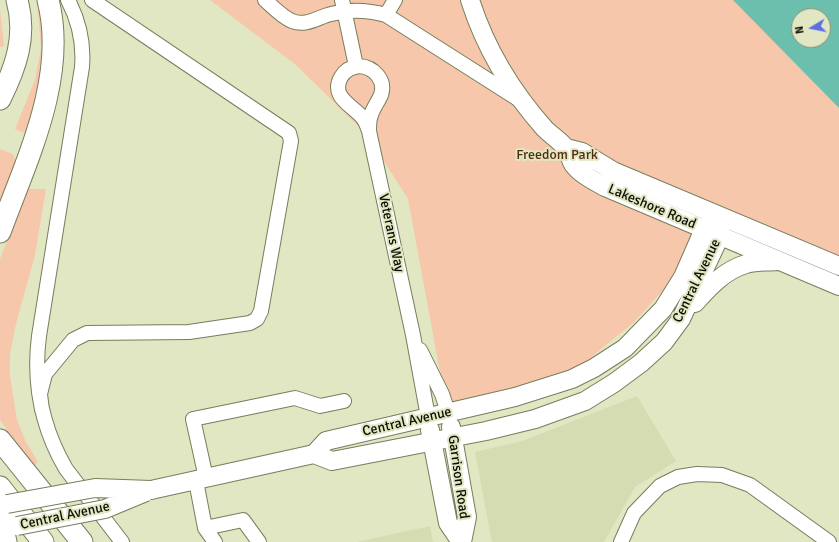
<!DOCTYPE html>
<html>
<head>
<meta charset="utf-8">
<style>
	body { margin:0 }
	#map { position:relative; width:839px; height:542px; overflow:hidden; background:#e1e7c3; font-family:Signika,sans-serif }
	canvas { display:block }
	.north { position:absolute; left:791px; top:8px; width:40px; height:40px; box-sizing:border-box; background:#e1e7c3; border:1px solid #8b9076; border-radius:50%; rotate:260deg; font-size:11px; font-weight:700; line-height:16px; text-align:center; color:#0b0d03 }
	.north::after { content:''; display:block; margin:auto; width:14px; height:18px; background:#5c6fe6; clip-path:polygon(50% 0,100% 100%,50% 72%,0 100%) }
</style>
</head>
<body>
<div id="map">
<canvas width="839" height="542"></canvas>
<div class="north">N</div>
</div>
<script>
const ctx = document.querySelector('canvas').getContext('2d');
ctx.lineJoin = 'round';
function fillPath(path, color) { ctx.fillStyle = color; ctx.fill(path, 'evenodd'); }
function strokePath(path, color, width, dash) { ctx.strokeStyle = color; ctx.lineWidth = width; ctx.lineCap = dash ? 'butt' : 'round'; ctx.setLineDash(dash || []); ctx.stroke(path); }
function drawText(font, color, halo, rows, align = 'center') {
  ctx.font = font + ' Signika,sans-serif'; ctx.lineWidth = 4; ctx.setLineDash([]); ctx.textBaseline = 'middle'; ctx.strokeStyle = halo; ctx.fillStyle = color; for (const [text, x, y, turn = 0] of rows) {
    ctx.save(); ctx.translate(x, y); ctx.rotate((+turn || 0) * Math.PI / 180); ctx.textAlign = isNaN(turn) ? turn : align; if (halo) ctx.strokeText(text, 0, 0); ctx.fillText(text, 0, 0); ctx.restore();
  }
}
fillPath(new Path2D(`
	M637 396 676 461 635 487 604 542H492L475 452 522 441Z
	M430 526 433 542H357Z`), '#d5dcb1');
fillPath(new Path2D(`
	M37 0C46 11 43 73 40 89 37 104 30 119 26 134L15 129 35 80 41 48Z
	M210 0H760L839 81V263L705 199 681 271 633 323 546 394 446 405 408 199 368 136 296 65Z
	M0 9 4 46 0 47Z
	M0 149 13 154 16 163 0 209Z
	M27 189H46L35 255 16 324 10 354V376L17 420 26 442 38 462 33 467 0 420V259Z`), '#f7c7ab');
fillPath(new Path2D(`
	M733 0H839V108ZM799 16H823V40H799Z`), '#6cbead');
const minor = new Path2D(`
	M68 0C79 21 84 43 82 67L39 336C33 383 42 428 66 469L122 542
	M265 0C273 7 282 17 292 21 306 27 318 17 331 14 350 9 368 10 386 15L518 99
	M342 0 356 66
	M386 15 395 0
	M359 66C374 67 386 80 381 95 378 102 373 108 371 115 369 120 369 126 369 131 367 126 366 121 362 117 352 105 330 97 341 77 345 70 352 67 359 66Z
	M369 131 413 335 428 417
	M420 350 442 394 448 412
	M42 410 40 394 45 374 73 340 87 333 189 332 250 323 257 319 261 311 291 141 289 133 92 0
	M206 478 193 419 295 398 320 406 344 401
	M196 481 205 528 215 542
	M205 528 243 520 259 542
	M621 542 634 513 660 486 678 477 697 474 722 475 750 485 829 542`);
const major = new Path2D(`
	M470 0C485 47 512 92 545 129 551 135 559 140 565 147 569 152 570 159 573 164 580 174 594 181 605 187L839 286
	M566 148 582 152 613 171 839 266
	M695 303C709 287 725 270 746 264 755 261 767 262 777 261
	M451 427 467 517 462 542
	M430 430 448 523 461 542
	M314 454 332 461 486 431 535 419 585 401 614 383 641 363 664 342 681 319 720 236 719 216
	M151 490 314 454 326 441 515 397 572 379 594 368 625 348 663 309 683 277 704 229 719 216`);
const highway = new Path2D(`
	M0 99C16 67 27 36 17 0
	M0 232C26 161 68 77 48 0
	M0 440 82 542
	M0 487 43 542
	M0 515 6 542`);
strokePath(minor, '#787d5c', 16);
strokePath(major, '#787d5c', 20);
strokePath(highway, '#787d5c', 23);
strokePath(minor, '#fff', 14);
strokePath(major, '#fff', 18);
strokePath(highway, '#fff', 21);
const majorBridge = new Path2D(`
	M7 504 95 488 151 490
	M17 526 105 509 146 492`);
strokePath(majorBridge, '#787d5c', 20, []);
strokePath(majorBridge, '#fff', 18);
drawText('14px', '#522b10', '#e1e7c3', [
	["Freedom Park",557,155]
]);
drawText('14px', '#0b0d03', '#e1e7c3', [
	["Lakeshore Road",652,207,23],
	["Veterans Way",391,233,78],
	["Central Avenue",697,281,-64],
	["Central Avenue",407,422,-13],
	["Garrison Road",458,477,82],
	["Central Avenue",65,516,-12]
]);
</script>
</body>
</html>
